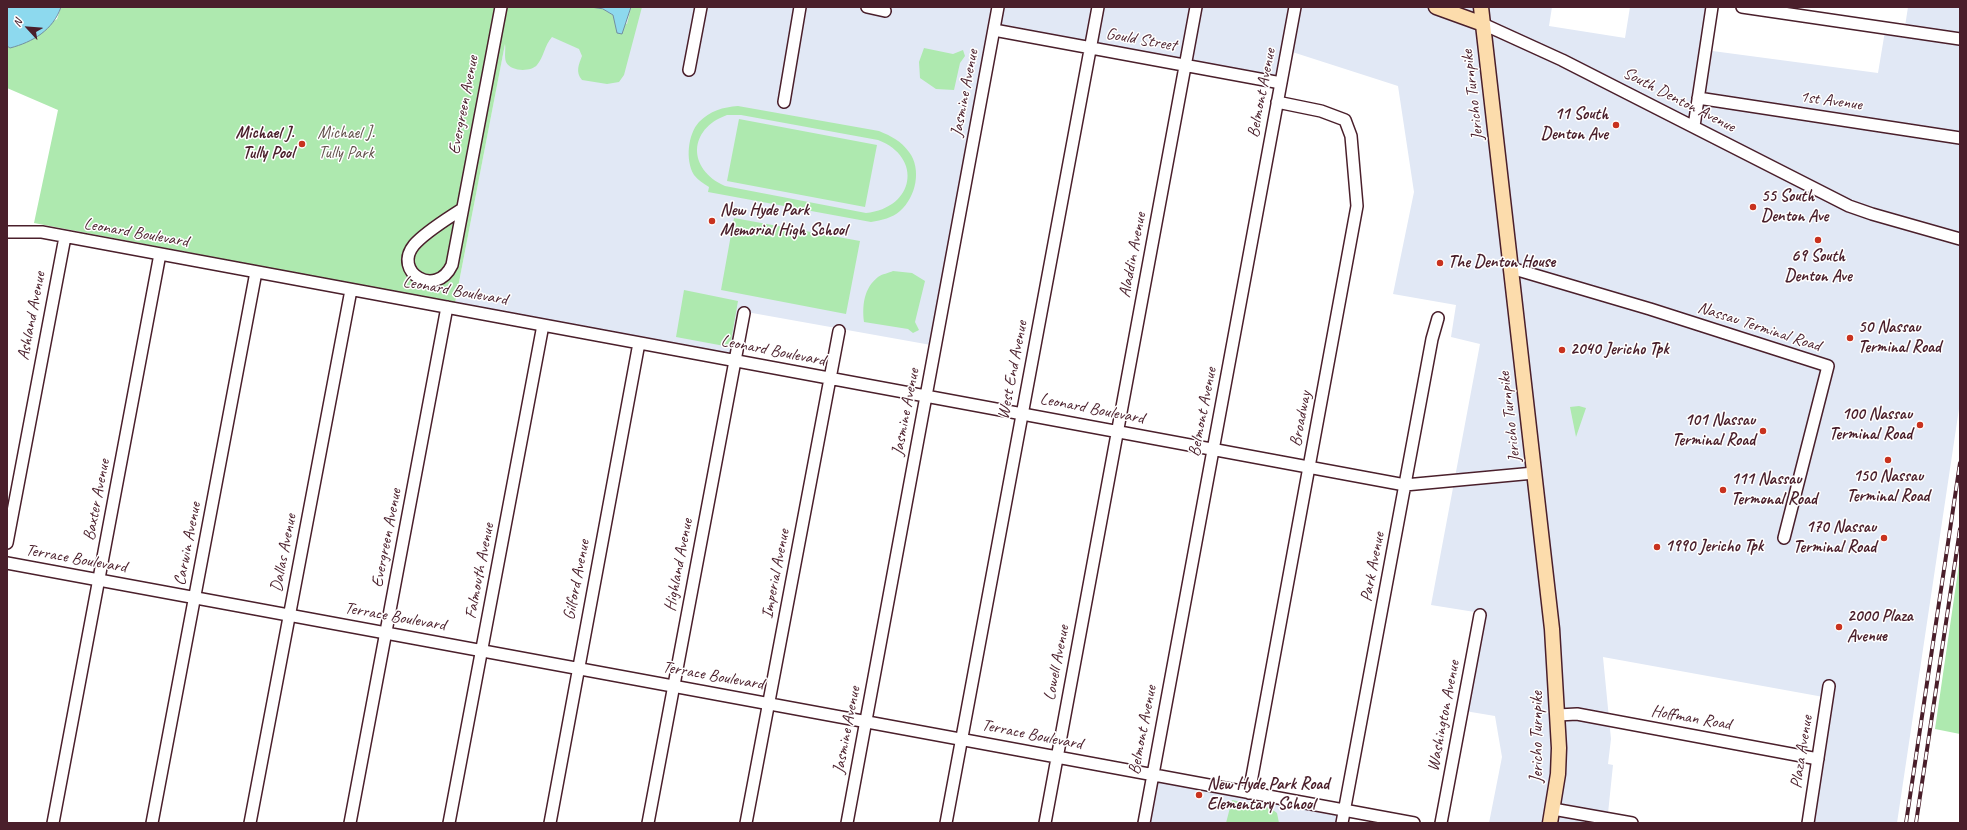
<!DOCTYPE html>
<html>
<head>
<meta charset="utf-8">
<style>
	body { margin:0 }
	#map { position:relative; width:1967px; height:830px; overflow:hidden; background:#fff; font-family:Caveat,sans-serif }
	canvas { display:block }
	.frame { position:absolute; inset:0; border:8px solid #4a1f2b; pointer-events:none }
	.north { position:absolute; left:8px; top:8px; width:40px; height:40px; -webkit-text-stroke:3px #fff; paint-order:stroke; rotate:296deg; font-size:11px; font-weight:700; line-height:16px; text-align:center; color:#4a1f2b }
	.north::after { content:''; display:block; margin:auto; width:14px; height:18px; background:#4a1f2b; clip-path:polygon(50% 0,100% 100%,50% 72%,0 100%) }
</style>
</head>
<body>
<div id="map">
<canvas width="1967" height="830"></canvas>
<div class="frame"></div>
<div class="north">N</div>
</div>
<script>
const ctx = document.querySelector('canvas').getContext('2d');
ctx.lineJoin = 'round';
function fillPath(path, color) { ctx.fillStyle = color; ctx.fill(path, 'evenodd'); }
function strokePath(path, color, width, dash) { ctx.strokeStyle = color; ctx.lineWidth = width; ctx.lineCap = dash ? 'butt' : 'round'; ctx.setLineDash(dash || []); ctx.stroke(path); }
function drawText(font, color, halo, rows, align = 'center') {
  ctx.font = font + ' Caveat,sans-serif'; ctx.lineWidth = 3; ctx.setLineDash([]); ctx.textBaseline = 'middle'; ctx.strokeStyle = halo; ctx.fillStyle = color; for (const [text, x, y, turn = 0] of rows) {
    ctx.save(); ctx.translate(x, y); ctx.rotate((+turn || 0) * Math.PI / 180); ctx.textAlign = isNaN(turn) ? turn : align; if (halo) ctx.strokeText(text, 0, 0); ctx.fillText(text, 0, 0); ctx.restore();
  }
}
fillPath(new Path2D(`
	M512 7H1552L1549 26 1625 38 1630 7H1711L1705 50 1878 73 1885 31 1904 33 1908 7H1960V402L1897 823H1810L1829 698 1603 657 1611 739 1608 764 1613 765 1607 823H1489L1502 757 1495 716 1465 711 1481 613 1431 605 1480 344 1451 337 1456 305 1393 294 1414 192 1398 86 1283 49 1277 78 991 27 931 345 741 311 733 356 455 303Z
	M1153 777 1342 812 1340 823H1145Z`), '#e1e8f5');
fillPath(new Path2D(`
	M61 7H591L603 9 627 24 631 7H642L624 75 619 82 607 84 582 80C575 72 579 64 582 56L579 49 552 37C544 46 544 57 537 65 531 72 511 72 506 62 504 56 506 49 505 44L455 303 34 223 58 110 7 88V46L10 48 57 19Z
	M924 48 953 54 963 50 965 56 960 63 954 90 936 89 920 78 919 62Z
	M738 106 879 131C891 136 901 141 909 152 922 169 916 197 900 211 892 218 882 220 871 222L708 192 709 187C703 183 698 180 694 175 685 160 688 134 699 122 710 111 723 107 738 106ZM727 115H741L878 140C923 157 915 208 866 213L725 186C687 169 688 129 727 115Z
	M739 119 877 145 865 207 727 181Z
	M734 218 860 241 846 314 721 290Z
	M893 271 912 273 925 281 915 322 919 330 913 333 908 329 864 322C862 305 864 288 878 277 882 274 889 273 893 271Z
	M684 290 738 301 730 347 676 337Z
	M1579 406 1586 408 1576 437 1570 407Z
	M1960 557V734L1935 729Z
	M1232 800 1270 808 1277 813 1279 823H1226Z`), '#aee9af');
const water = new Path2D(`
	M7 7H61C53 30 33 42 10 48L7 46Z
	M591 7H631L622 34 617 33 613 15 603 9Z`);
fillPath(water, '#8dd9ee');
strokePath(water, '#728fa0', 1);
const minor = new Path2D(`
	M867 7 885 11
	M1742 7 1960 39
	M1483 24 1562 60 1849 206 1872 214 1960 239
	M994 30 1281 83
	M689 70 701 7
	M1698 98 1960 138
	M784 102 800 7
	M1694 126 1712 7
	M462 209C447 219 425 232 414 245 392 272 436 299 452 265L501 7
	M7 232H42L1405 485 1534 473
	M1511 268 1650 309 1828 366 1784 538
	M7 543 65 237
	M7 563 1414 823
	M1558 715 1577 714 1818 759
	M1249 793 1357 206 1351 136 1345 120 1321 111 1277 102
	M1553 809 1632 823
	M53 823 160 254
	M152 823 256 272
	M250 823 351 290
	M350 823 447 307
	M449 823 543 325
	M550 823 639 343
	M648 823 744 313
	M746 823 839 331
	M847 823 998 7
	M946 823 1098 7
	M1045 823 1196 7
	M1144 823 1295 7
	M1342 823 1432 339 1438 318
	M1441 823 1480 615
	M1808 823 1829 686`);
const major = new Path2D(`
	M1436 7 1483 24
	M1481 7 1552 629 1559 748 1558 774 1550 823`);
strokePath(minor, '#4a1f2b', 14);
strokePath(major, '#4a1f2b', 17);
strokePath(minor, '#fff', 11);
strokePath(major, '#fcdcac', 14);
const rail = new Path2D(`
	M1906 823 1960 463
	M1916 823 1960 529`);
strokePath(rail, '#4a1f2b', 4);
strokePath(rail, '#fff', 2.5, [8]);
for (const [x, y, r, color] of [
	[1616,125,4,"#c8321e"],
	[302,144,4,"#c8321e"],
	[1753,207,4,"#c8321e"],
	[712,221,4,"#c8321e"],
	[1818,240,4,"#c8321e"],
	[1440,263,4,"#c8321e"],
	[1850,338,4,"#c8321e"],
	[1562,350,4,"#c8321e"],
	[1920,425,4,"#c8321e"],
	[1763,431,4,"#c8321e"],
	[1888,460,4,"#c8321e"],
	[1723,490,4,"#c8321e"],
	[1884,538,4,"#c8321e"],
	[1657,547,4,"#c8321e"],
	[1839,627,4,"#c8321e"],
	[1199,795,4,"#c8321e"]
]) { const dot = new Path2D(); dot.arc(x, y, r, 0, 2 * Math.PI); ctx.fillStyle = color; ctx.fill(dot); strokePath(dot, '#fff', 1.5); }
drawText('17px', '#4a1f2b', '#fff', [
	["Gould Street",1141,40,10],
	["Jasmine Avenue",965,93,-79],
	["Belmont Avenue",1262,93,-79],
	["Jericho Turnpike",1473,95,-97],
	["South Denton Avenue",1679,100,27],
	["1st Avenue",1831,101,8],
	["Evergreen Avenue",464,105,-79],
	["Leonard Boulevard",136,233,10],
	["Aladdin Avenue",1133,255,-79],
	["Leonard Boulevard",455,291,10],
	["Ashland Avenue",32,316,-79],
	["Nassau Terminal Road",1759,327,18],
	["Leonard Boulevard",773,351,11],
	["West End Avenue",1013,370,-79],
	["Leonard Boulevard",1092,409,11],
	["Jasmine Avenue",906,412,-79],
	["Belmont Avenue",1203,412,-79],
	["Jericho Turnpike",1510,417,-97],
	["Broadway",1301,419,-79],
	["Baxter Avenue",97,500,-79],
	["Evergreen Avenue",387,538,-79],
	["Carwin Avenue",188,544,-79],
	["Dallas Avenue",284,553,-79],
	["Terrace Boulevard",76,559,10],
	["Highland Avenue",679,565,-79],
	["Park Avenue",1373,567,-79],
	["Falmouth Avenue",480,571,-79],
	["Imperial Avenue",776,574,-79],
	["Gilford Avenue",577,580,-79],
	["Terrace Boulevard",395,617,10],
	["Lowell Avenue",1057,663,-79],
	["Terrace Boulevard",713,676,10],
	["Washington Avenue",1444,716,-79],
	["Hoffman Road",1691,718,10],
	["Jasmine Avenue",847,730,-79],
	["Belmont Avenue",1143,730,-79],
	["Terrace Boulevard",1032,735,11],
	["Jericho Turnpike",1538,737,-90],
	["Plaza Avenue",1802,752,-81]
]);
drawText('bold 17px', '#4a1f2b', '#fff', [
	["11 South",1608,115,"right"],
	["Denton Ave",1608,135,"right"],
	["Michael J.",294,134,"right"],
	["Tully Pool",294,154,"right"],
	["55 South",1761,197],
	["Denton Ave",1761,217],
	["New Hyde Park",720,211],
	["Memorial High School",720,231],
	["69 South",1818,257,"center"],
	["Denton Ave",1818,277,"center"],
	["The Denton House",1448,263],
	["50 Nassau",1858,328],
	["Terminal Road",1858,348],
	["2040 Jericho Tpk",1570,350],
	["100 Nassau",1912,415,"right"],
	["Terminal Road",1912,435,"right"],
	["101 Nassau",1755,421,"right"],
	["Terminal Road",1755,441,"right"],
	["150 Nassau",1888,477,"center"],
	["Terminal Road",1888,497,"center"],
	["111 Nassau",1731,480],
	["Termonal Road",1731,500],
	["170 Nassau",1876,528,"right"],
	["Terminal Road",1876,548,"right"],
	["1990 Jericho Tpk",1665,547],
	["2000 Plaza",1847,617],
	["Avenue",1847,637],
	["New Hyde Park Road",1207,785],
	["Elementary School",1207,805]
], 'left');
drawText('17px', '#63524c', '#fff', [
	["Michael J.",346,134],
	["Tully Park",346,154]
]);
</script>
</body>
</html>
